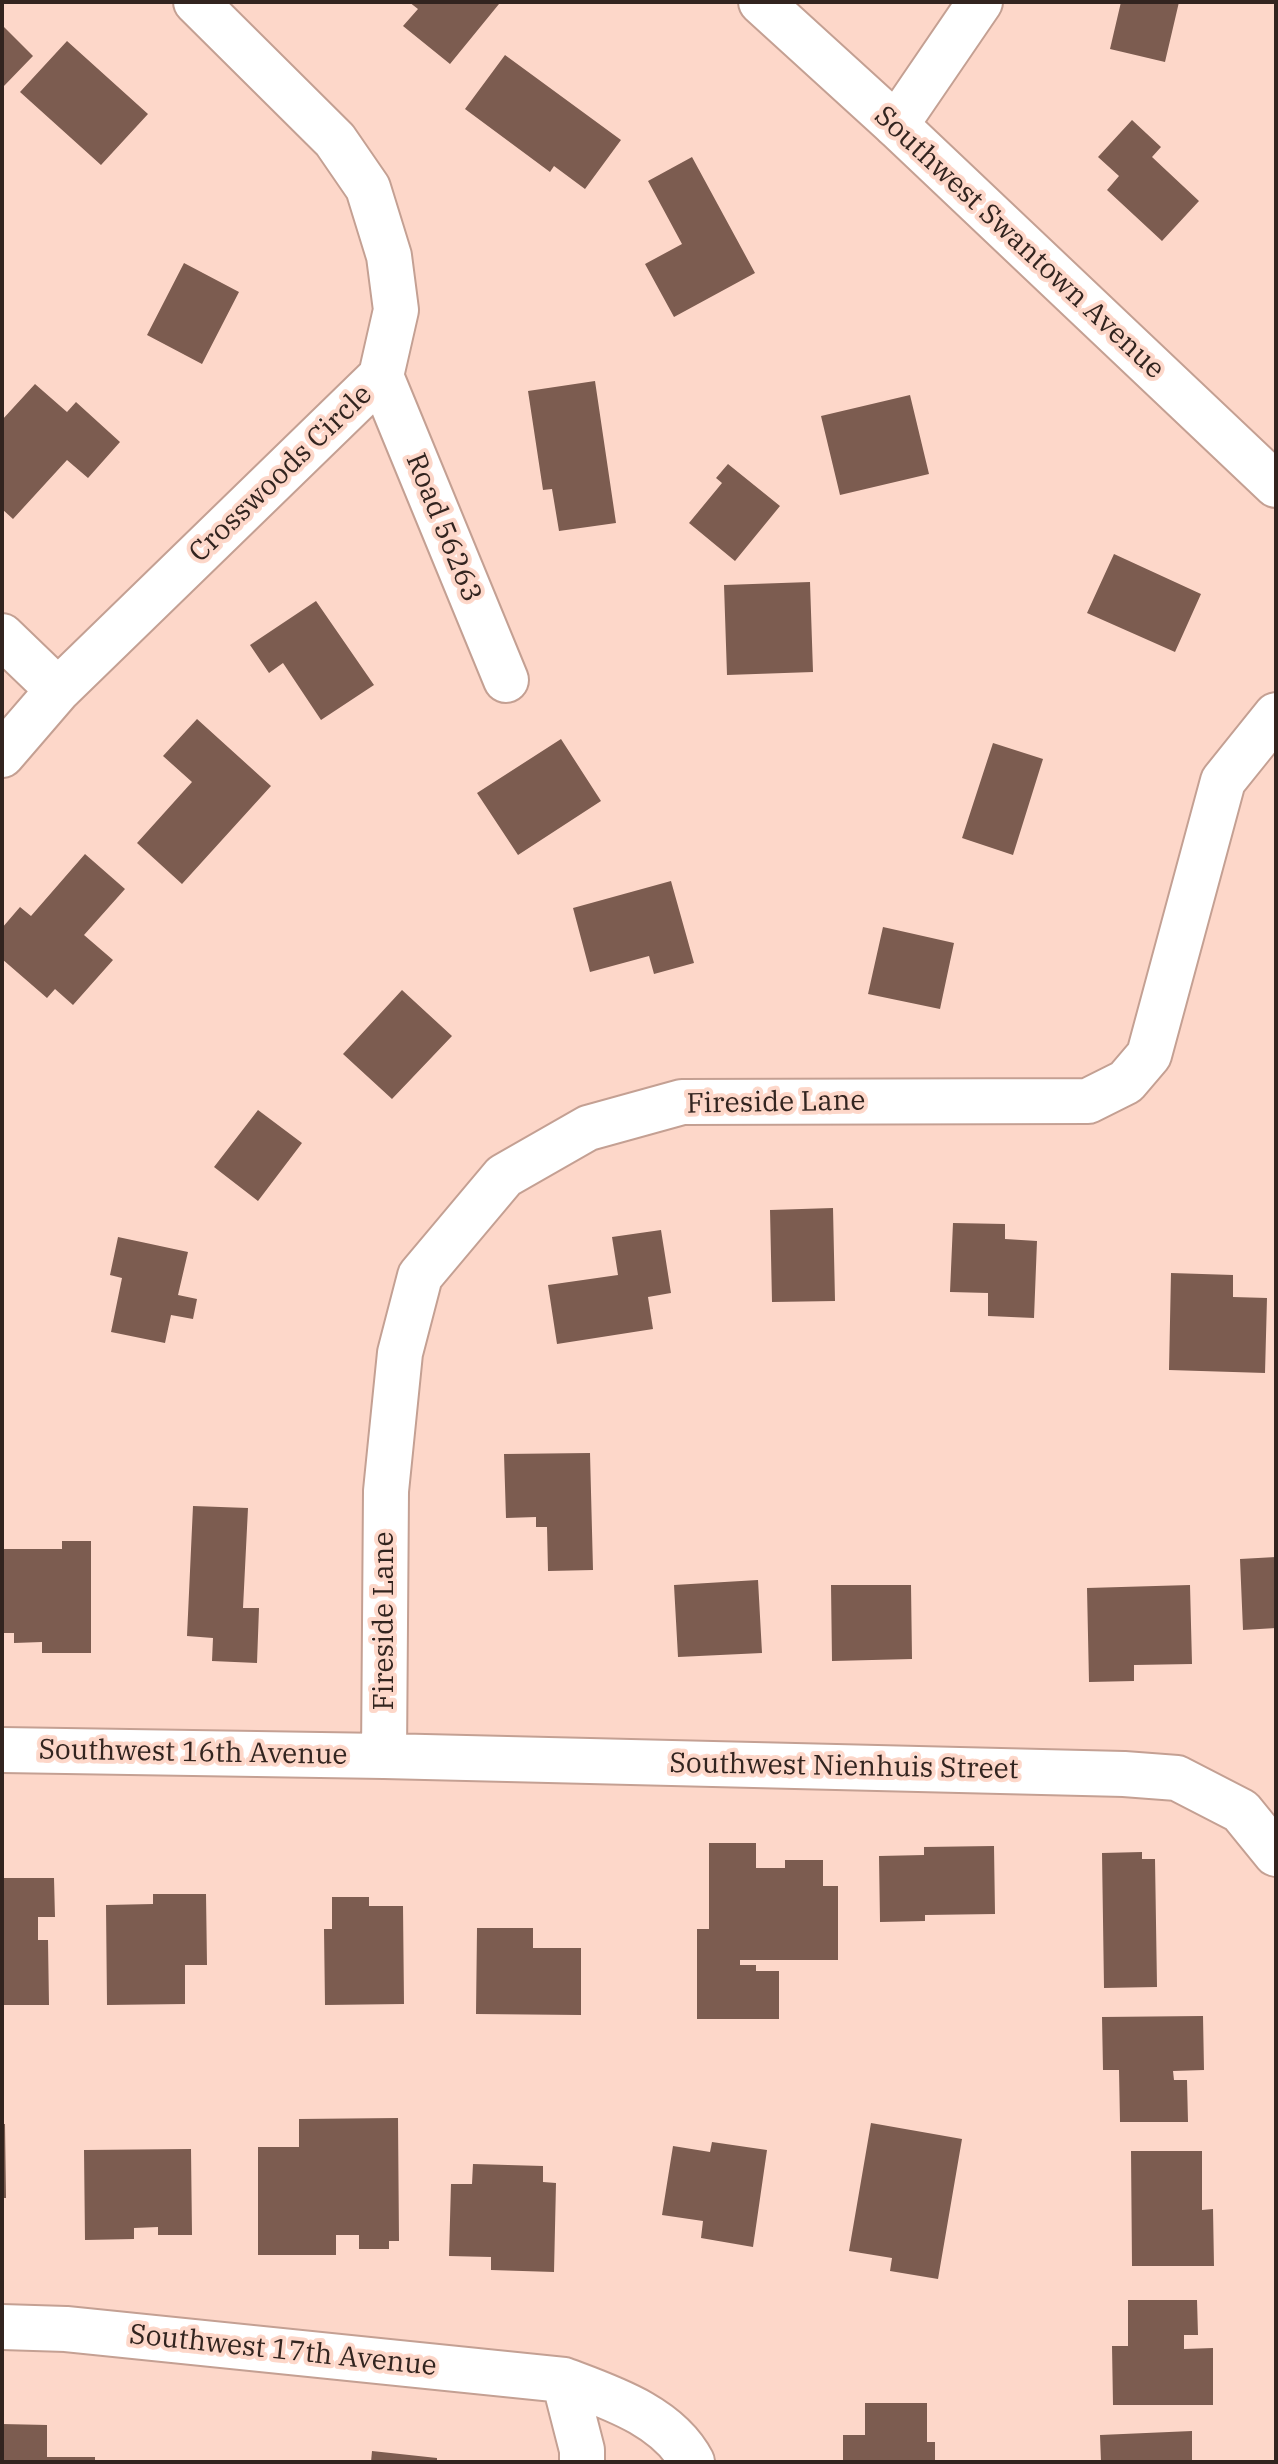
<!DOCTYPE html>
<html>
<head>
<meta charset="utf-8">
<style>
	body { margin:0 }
	#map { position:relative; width:1278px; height:2464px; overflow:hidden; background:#fdd7c9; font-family:"IBM Plex Serif",serif }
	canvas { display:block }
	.frame { position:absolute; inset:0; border:4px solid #32241f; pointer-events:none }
</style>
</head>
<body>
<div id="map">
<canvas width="1278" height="2464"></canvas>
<div class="frame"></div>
</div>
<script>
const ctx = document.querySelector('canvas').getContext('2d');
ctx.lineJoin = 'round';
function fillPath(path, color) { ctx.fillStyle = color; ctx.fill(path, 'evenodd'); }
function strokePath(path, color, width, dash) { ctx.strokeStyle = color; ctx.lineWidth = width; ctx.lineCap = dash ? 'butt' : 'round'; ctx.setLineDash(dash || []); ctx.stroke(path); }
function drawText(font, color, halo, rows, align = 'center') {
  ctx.font = font + ' "IBM Plex Serif",serif'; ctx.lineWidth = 8; ctx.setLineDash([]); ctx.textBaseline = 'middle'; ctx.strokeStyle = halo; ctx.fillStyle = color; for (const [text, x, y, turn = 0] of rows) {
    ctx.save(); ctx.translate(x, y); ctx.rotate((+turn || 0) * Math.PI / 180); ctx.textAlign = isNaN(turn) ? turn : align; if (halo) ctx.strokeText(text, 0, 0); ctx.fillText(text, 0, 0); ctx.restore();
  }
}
fillPath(new Path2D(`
	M409 2H496L499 4 450 64 403 26 418 9Z
	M1121 2H1179L1165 62 1110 49Z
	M2 25 33 56 2 88Z
	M67 41 148 114 101 165 20 92Z
	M505 55 621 140 585 189 554 166 550 172 465 109Z
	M1132 120 1161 147 1152 157 1199 201 1162 241 1107 190 1119 176 1098 157Z
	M692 157 755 273 674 317 645 264 682 244 648 181Z
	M184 263 239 292 202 364 147 335Z
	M595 381 616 523 559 531 552 489 543 490 528 391Z
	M35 384 67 412 76 402 120 442 88 478 67 460 13 519 2 509V420Z
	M910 395 929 474 840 495 821 416Z
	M728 464 780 506 735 561 689 523 722 483 716 478Z
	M1114 554 1201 594 1175 652 1087 613Z
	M810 582 813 672 727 675 724 585Z
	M316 601 374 685 321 720 283 663 269 673 250 645Z
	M197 719 271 786 182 884 137 843 192 782 163 756Z
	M561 739 601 801 518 855 477 793Z
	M993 743 1043 759 1013 855 962 838Z
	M85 854 125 889 84 935 113 960 73 1005 55 989 47 998 2 959V928L20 907 31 916Z
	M671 881 694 963 654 974 649 956 590 972 573 908Z
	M883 927 954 943 940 1009 868 994Z
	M402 990 452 1036 392 1099 343 1054Z
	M258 1110 302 1143 258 1201 214 1167Z
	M833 1208 835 1301 772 1302 770 1210Z
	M953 1223 1005 1224V1239L1037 1241 1034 1318 988 1316V1293L950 1292Z
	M661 1230 671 1293 648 1297 653 1329 557 1344 548 1285 618 1275 612 1237Z
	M118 1237 188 1252 178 1295 197 1299 193 1319 171 1315 165 1343 111 1332 122 1278 110 1275Z
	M1171 1273 1233 1275V1297L1267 1298 1265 1373 1169 1370Z
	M590 1453 593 1570 548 1571 547 1527H536V1517L506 1518 504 1454Z
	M193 1506 248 1508 243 1608H259L257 1663 212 1661 213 1638 187 1636Z
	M62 1541H91V1653H42V1642L14 1643V1633H2V1549H62Z
	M1276 1557V1628L1243 1630 1240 1559Z
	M758 1580 762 1653 678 1657 674 1585Z
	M831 1585H911L912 1659 832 1661Z
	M1190 1585 1192 1664 1134 1665V1681L1089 1682 1087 1588Z
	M709 1843H756V1868H785V1860H823V1886H838V1960H740V1965H756V1971H779V2019H697V1929H709Z
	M994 1846 995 1914 925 1915V1921L880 1922 879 1856 924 1855V1847Z
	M1142 1852V1859H1155L1157 1987 1104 1988 1102 1853Z
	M2 1878H54L55 1917H38V1940H48L49 2005H2Z
	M153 1894H206L207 1965H185V2004L107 2005 106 1905 153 1904Z
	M332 1897H369V1906H403L404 2004 325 2005 324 1929H332Z
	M477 1928H533V1948H581V2015L476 2014Z
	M1203 2016 1204 2070 1173 2071 1174 2080H1187L1188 2122H1120L1119 2070H1103L1102 2017Z
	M398 2118 399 2241H389V2249H359V2235H336V2255H258V2147H299V2119Z
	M871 2123 962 2139 938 2279 890 2271 892 2258 849 2251Z
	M2 2124H5L6 2198H2Z
	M712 2142 767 2150 753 2247 701 2238 703 2221 662 2215 673 2146 710 2152Z
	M191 2149 192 2235H158V2227L134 2228V2239L85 2240 84 2150Z
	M1131 2151H1202V2210L1213 2209 1214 2266H1132Z
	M473 2164 543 2166V2182L556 2183 554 2272 491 2270V2257L449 2256 451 2184H472Z
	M1128 2300H1197L1198 2335H1184V2349L1213 2348V2405H1113L1112 2346H1128Z
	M865 2403H927V2442H935V2462H843V2435H865Z
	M2 2424 47 2425V2457H95V2462H2Z
	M1192 2431V2462H1101L1100 2435Z
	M372 2451 437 2458V2462H371Z`), '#7c5c50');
const street = new Path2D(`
	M896 125 980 2
	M381 376 506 680
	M2 636 58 690
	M2 755 58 690 381 376 396 310 389 256 368 188 335 140 196 2
	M2 1750 384 1756 1124 1774 1177 1778 1241 1811 1276 1854
	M384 1756 386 1491 400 1353 420 1276 504 1176 588 1128 682 1102 1088 1101 1126 1082 1149 1055 1223 781 1276 715
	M2 2327 66 2329 564 2380C609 2397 668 2416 692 2462
	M564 2380 582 2450V2462`);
const secondary = new Path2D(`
	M761 2 896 125 1276 485`);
strokePath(street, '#c4a093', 48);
strokePath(secondary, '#c4a093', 48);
strokePath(street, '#fff', 44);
strokePath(secondary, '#fff', 44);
drawText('28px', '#32241f', '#fdd7c9', [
	["Southwest Swantown Avenue",1019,243,43],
	["Crosswoods Circle",281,474,-44],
	["Road 56263",443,528,68],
	["Fireside Lane",776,1103,-1],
	["Fireside Lane",385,1621,-90],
	["Southwest 16th Avenue",193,1753,1],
	["Southwest Nienhuis Street",844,1767,1],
	["Southwest 17th Avenue",283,2351,6]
]);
</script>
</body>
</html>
